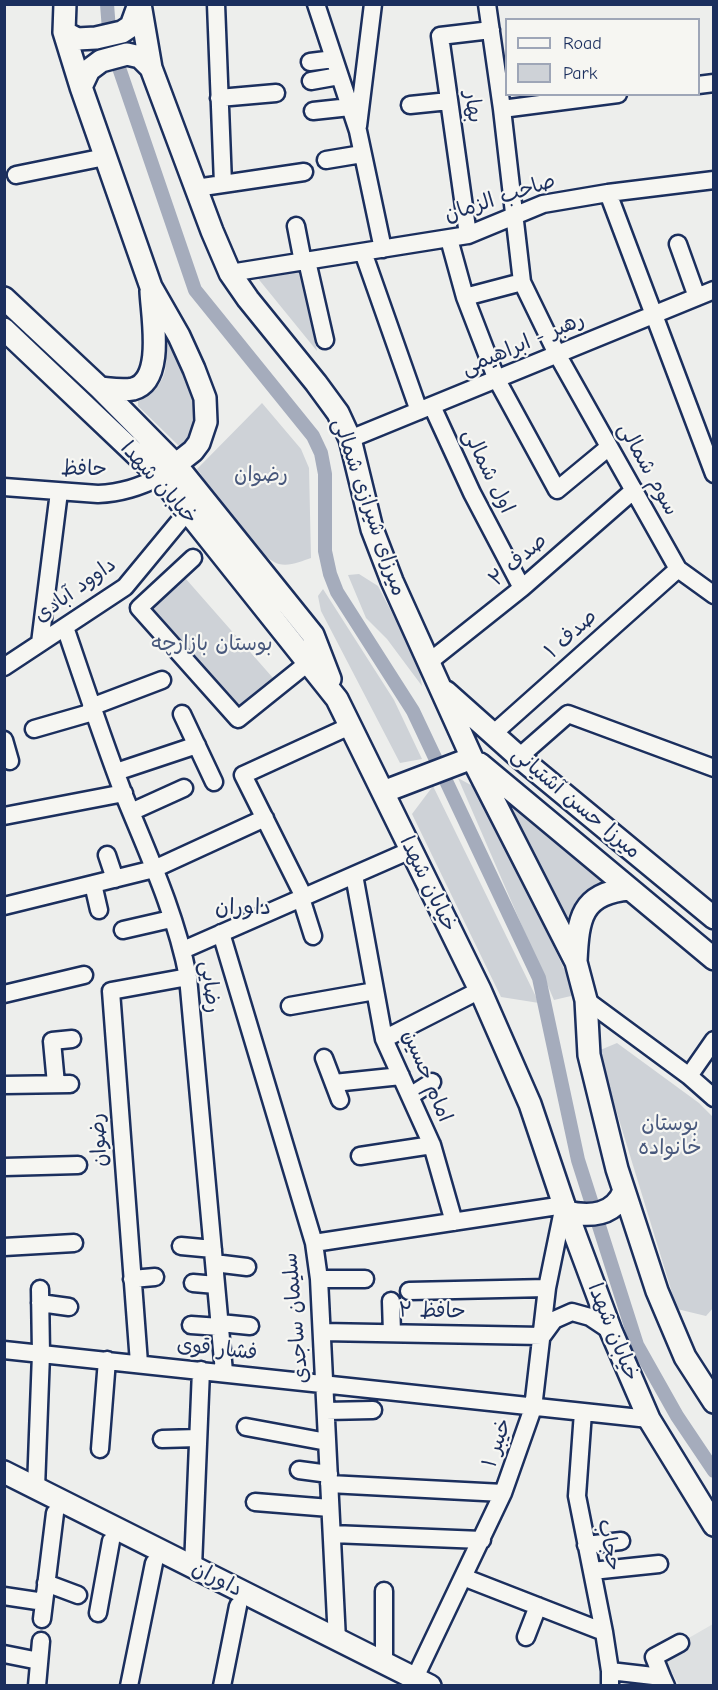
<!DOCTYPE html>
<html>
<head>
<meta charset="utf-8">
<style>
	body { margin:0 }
	#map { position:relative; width:718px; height:1690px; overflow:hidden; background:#edeeec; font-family:"Comic Neue",sans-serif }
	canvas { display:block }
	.frame { position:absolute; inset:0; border:6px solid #1b2f5e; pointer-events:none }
	.legend { position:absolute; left:505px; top:18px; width:195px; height:78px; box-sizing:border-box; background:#f6f6f2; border:2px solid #9ea6b7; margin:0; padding:8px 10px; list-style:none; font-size:18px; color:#1b2f5e }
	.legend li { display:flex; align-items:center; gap:12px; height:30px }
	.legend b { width:30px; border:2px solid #9ea6b7 }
</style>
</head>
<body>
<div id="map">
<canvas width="718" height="1690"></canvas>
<div class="frame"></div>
<ul class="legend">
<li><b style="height:8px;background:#f6f6f2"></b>Road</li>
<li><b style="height:16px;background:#ced2d7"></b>Park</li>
</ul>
</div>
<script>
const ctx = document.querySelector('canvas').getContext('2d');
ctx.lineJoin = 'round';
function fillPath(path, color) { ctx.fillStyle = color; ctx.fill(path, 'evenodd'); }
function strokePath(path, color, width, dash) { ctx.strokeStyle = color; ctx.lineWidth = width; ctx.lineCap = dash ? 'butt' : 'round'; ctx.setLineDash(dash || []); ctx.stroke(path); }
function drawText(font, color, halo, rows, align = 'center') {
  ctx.font = font + ' "Comic Neue","Playpen Sans Arabic",sans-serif'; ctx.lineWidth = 4.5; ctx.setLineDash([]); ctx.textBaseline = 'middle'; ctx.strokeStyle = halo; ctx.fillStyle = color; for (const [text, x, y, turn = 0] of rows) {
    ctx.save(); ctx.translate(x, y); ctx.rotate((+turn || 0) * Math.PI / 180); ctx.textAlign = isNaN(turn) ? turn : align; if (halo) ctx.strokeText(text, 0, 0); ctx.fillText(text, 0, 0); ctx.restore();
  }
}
fillPath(new Path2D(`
	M713 1624V1685H679L661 1654Z`), '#dde0e1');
fillPath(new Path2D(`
	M298 269 317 351 256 276Z
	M163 323 205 408 186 444 178 445 138 406V400C159 390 168 377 166 353 165 343 161 333 163 323Z
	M262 403 301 449 309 468 311 558C302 561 289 567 279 564 255 557 213 491 197 469Z
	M359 574 378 586 418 663 422 686 387 639 366 618 348 575Z
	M186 579 273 678 239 708 151 609Z
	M323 589 394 700 422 759 400 763 321 611 318 596Z
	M458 778 480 790 575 992 571 996 554 1000Z
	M433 786 539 1003 501 997 412 814Z
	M509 803 607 883 582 894 575 903 567 919Z
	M617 1043 699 1103 713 1117 714 1307 706 1316 677 1309 598 1051Z`), '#ced2d7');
strokePath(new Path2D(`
	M107 4 109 30 116 59 195 290 313 436 321 453 325 474V551L330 574 337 592 413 711 539 978 578 1160 637 1345 677 1416 714 1471`), '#a5acbc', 14);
const minor = new Path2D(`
	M216 4 223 184
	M316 4 358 131 383 249
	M487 4 502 109 522 282 557 354 678 569 714 595
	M310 62 334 59
	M311 81 339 76
	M698 85 714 83
	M219 98 276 93
	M410 105 449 101
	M502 109 618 94
	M313 111 350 107
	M358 126 373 4
	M326 160 362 154
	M16 175 105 157
	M196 188 304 172
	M608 193 714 474
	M296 226 303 262
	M468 235 440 36 491 30
	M449 239 465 297 497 380 557 490 609 447
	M678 244 697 297
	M363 252 419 411
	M307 261 325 340
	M230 273 468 235 543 204 608 193 714 180
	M465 297 522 282
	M432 406 472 493 522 588
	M350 439 714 290
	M4 487 98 494C121 493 139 487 160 477
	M193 558 139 608 238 719 309 662
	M65 627C84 683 103 740 124 795 148 854 176 914 188 977L224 1372
	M40 643 59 492
	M429 662 522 588 634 490
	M4 667 125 587 187 512
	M91 707 162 680
	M182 714 214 782
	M34 729 93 712
	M494 733 678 569
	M4 740 10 761
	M519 757 568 714 714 768
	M116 772 197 745
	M131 812 184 788
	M4 816 124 793
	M107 855 115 879
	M354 875 384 1039 432 1145 454 1222
	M93 884 99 910
	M304 897 243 775 350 726
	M301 898 313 936
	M4 906 154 869 265 818
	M123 930 171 919
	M221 933 314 1243 319 1279 337 1640
	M183 950 411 850
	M4 994 84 975
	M586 1000 689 1076 714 1098
	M290 1006 375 991
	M384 1039 480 990
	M324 1058 340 1100
	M689 1076 714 1040
	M334 1083 401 1076
	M56 1084 52 1041 72 1039
	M4 1085 70 1084
	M410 1096 432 1082
	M360 1156 432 1145
	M4 1167 78 1165
	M314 1243 564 1205 547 1288 533 1408 503 1493 411 1686
	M181 1246 213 1249
	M4 1247 74 1243
	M214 1263 247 1267
	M132 1279 155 1277
	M319 1279H365
	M193 1283 216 1285
	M409 1291 547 1288
	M391 1301 392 1333
	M40 1303 69 1307
	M220 1323 250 1326
	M191 1325 220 1327
	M322 1332 542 1336
	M543 1335 554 1320 572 1312 590 1317 611 1331
	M4 1350 649 1419
	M139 1363 111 991 188 977
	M326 1411 373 1410
	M583 1412 577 1496 604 1632 610 1671V1686
	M246 1427 327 1442
	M162 1439 198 1438
	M100 1449 107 1360
	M299 1470 329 1474
	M329 1484 503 1493
	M36 1488 41 1354 40 1289
	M255 1502 330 1508
	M332 1534 482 1540
	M586 1545 621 1541
	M193 1567 201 1370
	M592 1571 659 1564
	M463 1577 604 1632
	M46 1583 78 1595
	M384 1591V1663
	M4 1596 44 1602
	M98 1613 111 1541
	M42 1619 55 1513
	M526 1637 538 1606
	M4 1654 39 1661
	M610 1671 662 1677 666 1686
	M662 1677 654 1657 680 1643
	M37 1686 41 1641
	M129 1686 154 1563
	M222 1686 238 1606`);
const major = new Path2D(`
	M65 4 64 32 81 87 151 287 179 336 194 369 205 398 206 422 199 443 193 451 165 473
	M140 4 151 68 212 231 230 273 248 299 316 383 338 413 350 439 372 529 392 581 472 758 576 962 586 1000 589 1055 617 1169 657 1291 685 1357 714 1402
	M64 32 77 39 96 38 122 32 131 26 139 4
	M81 87 89 70 101 61 127 54 140 57 151 68
	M4 298 100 388 177 466 313 635 330 679
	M4 329 160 477 337 699 480 990 530 1104 564 1205 611 1331 649 1419 714 1525
	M100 388C111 389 122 391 133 389 165 381 152 316 151 291
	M446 692 519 757 714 918
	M480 764 714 959
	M383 792 472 758
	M576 961C578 919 581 893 629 889
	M566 1212C590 1217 614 1216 624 1191
	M4 1472 430 1686`);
strokePath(minor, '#1b2f5e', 21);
strokePath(major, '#1b2f5e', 26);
strokePath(minor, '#f6f6f2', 16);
strokePath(major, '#f6f6f2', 21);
drawText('21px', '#1b2f5e', '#f6f6f2', [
	["بهار",473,107,82],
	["صاحب الزمان",500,198,-18],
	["رهبر - ابراهیمی",523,344,-23],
	["حافظ",84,469,1],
	["سوم شمالی",648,469,61],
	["اول شمالی",488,471,64],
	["خیابان شهدا",159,483,48],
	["میرزای شیرازی شمالی",369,507,71],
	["صدف ۲",518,560,-41],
	["داوود آبادی",75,590,-36],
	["صدف ۱",571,634,-42],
	["میرزا حسن آشتیانی",576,803,40],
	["خیابان شهدا",428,884,64],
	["رضایی",210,987,83],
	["امام حسین",427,1076,67],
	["رضوان",99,1140,-94],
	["حافظ ۲",432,1311,1],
	["سلیمان ساجدی",296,1318,-95],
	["خیابان شهدا",613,1332,68],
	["فشار قوی",217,1349,6],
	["خیبر ۱",497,1443,-71],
	["حجاب",609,1545,79],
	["داوران",217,1579,27]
]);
drawText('21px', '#48587c', '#f6f6f2', [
	["رضوان",261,475],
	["بوستان بازارچه",212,644],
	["بوستان",670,1124],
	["خانواده",670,1148]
]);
drawText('22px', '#1b2f5e', '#f6f6f2', [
	["داوران",243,908]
]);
</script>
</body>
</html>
